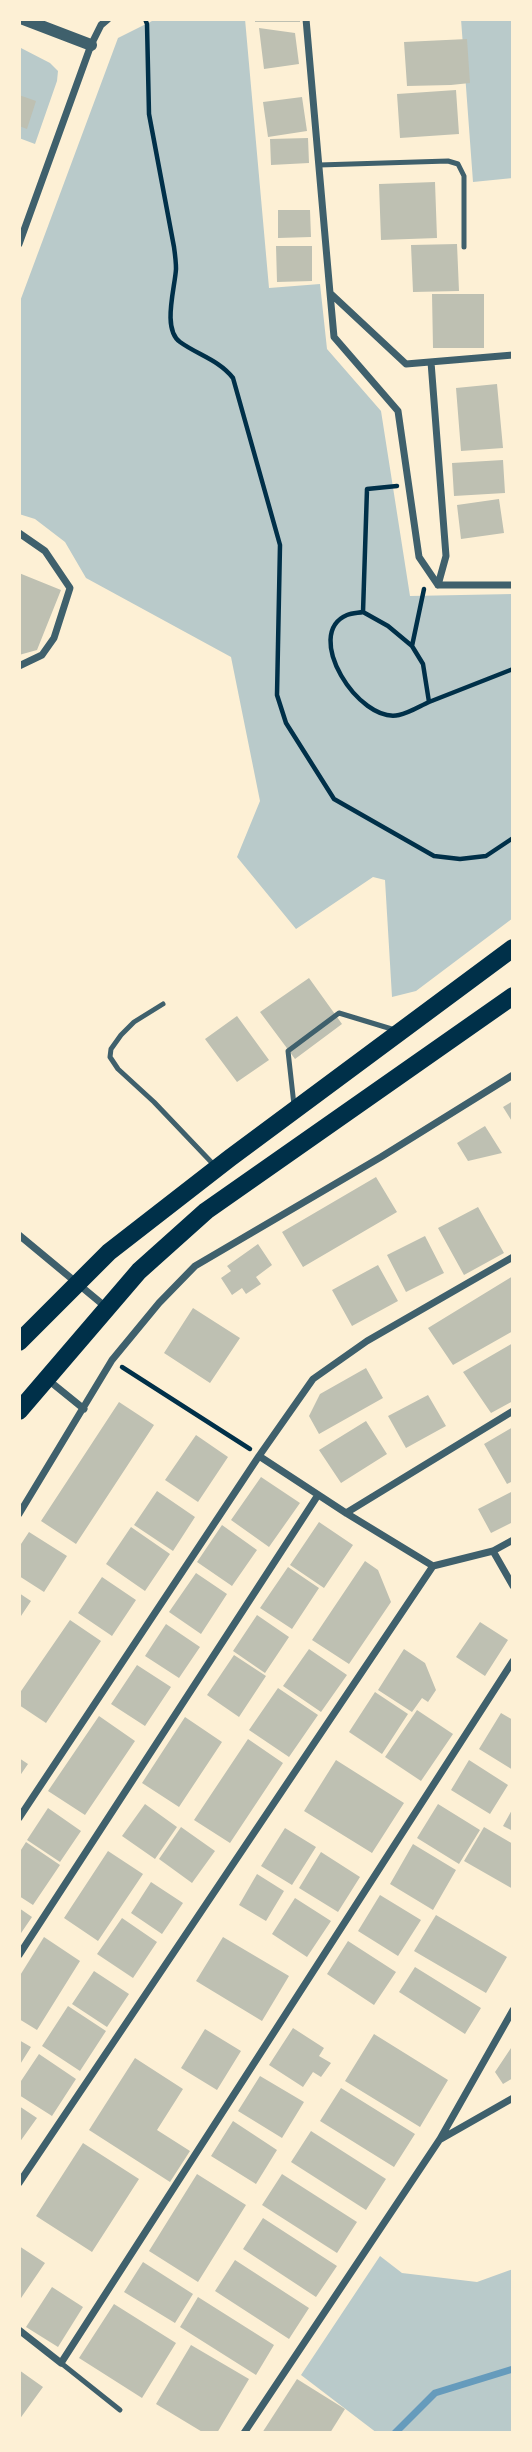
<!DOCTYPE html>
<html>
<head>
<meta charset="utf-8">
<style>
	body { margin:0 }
	#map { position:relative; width:532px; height:2452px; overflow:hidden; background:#fdf0d5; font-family:Overpass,sans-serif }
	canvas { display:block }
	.frame { position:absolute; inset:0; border:21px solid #fdf0d5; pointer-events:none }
</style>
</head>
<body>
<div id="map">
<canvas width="532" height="2452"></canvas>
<div class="frame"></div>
</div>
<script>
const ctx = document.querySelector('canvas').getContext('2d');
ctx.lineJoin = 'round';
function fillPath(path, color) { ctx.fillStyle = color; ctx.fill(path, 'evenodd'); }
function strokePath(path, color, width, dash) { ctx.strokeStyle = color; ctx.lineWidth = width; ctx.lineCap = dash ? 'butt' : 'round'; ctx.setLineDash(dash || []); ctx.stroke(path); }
fillPath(new Path2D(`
	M156 19H245L269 288 320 284 327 349 381 411 410 596 513 594V918L416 991 392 997 385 880 373 877 296 929 237 857 260 801 231 657 86 578 65 542 35 519 19 514V304L118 38Z
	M461 19H513V178L473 182Z
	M19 47 50 63 58 71 57 81 35 144 19 138Z
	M380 2256 402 2273 477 2282 513 2269V2433H377L301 2375Z`), '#b9caca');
strokePath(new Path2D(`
	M395 2433 435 2393 513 2369`), '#669bbc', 7);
fillPath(new Path2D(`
	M255 19H300V22H255Z
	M259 28 295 33 299 64 264 69Z
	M467 39 470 83 451 85 407 86 404 42Z
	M456 90 459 134 400 138 397 94Z
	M19 95 36 101 27 129 19 126Z
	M302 97 307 131 268 137 263 102Z
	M308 138 309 163 271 165 270 139Z
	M435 182 437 238 381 240 379 184Z
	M278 210H310L311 237 278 238Z
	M457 244 459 291 413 292 411 245Z
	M276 246H312V281L277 282Z
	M432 294H484V348H433Z
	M497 384 503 448 461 451 456 388Z
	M503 460 505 493 454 496 452 463Z
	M499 499 504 533 461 539 457 505Z
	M19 573 61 590 37 650 19 655Z
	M309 978 342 1024 295 1059 260 1012Z
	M237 1016 269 1060 237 1082 205 1039Z
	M513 1101V1123L503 1107Z
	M485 1126 502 1153 468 1161 457 1143Z
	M376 1177 397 1212 303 1267 282 1232Z
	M478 1207 504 1253 464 1275 438 1228Z
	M425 1236 444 1273 406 1292 387 1255Z
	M258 1244 272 1265 256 1277 261 1284 246 1294 242 1288 232 1295 221 1278 231 1271 227 1266Z
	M378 1265 398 1301 352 1326 332 1290Z
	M513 1276V1331L453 1365 428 1328Z
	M193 1308 240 1338 210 1383 164 1353Z
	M513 1343V1401L491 1413 463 1372Z
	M366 1368 383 1398 319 1434 309 1416 320 1394Z
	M428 1395 446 1426 406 1448 388 1416Z
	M119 1402 154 1425 76 1544 41 1521Z
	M366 1421 387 1454 341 1483 319 1450Z
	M513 1427V1481L507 1484 484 1444Z
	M196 1435 228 1457 198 1502 165 1480Z
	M261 1477 300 1503 269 1547 231 1520Z
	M157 1491 195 1517 173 1551 134 1525Z
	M513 1491V1522L491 1533 478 1509Z
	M319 1522 353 1545 324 1588 290 1565Z
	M222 1525 257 1550 232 1586 197 1562Z
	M131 1527 170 1554 145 1591 106 1564Z
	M29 1532 67 1556 44 1592 19 1576V1547Z
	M365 1561 378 1570 391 1602 349 1664 312 1640Z
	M288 1567 319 1588 292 1629 260 1608Z
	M196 1573 227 1594 201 1634 169 1612Z
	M102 1577 136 1600 112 1636 78 1613Z
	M19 1593 31 1601 19 1619Z
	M257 1615 289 1637 265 1673 233 1651Z
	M70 1620 101 1641 46 1723 19 1705V1694Z
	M480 1622 508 1640 485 1676 456 1657Z
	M166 1624 200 1647 179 1678 145 1656Z
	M309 1649 347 1675 321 1712 283 1686Z
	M404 1649 425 1663 436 1690 428 1702 422 1698 412 1712 378 1690Z
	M234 1655 266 1676 239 1717 207 1695Z
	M137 1665 171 1687 145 1726 111 1704Z
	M278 1688 318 1715 289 1757 249 1730Z
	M375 1692 408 1714 382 1754 349 1732Z
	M417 1710 453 1734 421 1781 385 1757Z
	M501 1713 513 1720V1770L479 1749Z
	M99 1716 135 1741 85 1815 48 1791Z
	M185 1717 222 1742 179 1807 142 1783Z
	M248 1739 283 1763 230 1843 194 1820Z
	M19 1758 28 1764 19 1777Z
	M336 1760 404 1803 372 1853 304 1811Z
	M469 1760 508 1785 490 1814 451 1790Z
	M145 1804 177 1827 155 1859 122 1836Z
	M438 1804 480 1830 459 1864 417 1838Z
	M48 1808 81 1831 60 1862 27 1840Z
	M513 1808V1831L503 1826Z
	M181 1827 215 1851 192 1883 159 1859Z
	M484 1827 513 1844V1889L464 1861Z
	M285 1828 316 1847 292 1885 261 1866Z
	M26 1842 60 1865 33 1905 19 1896V1853Z
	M413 1844 456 1870 433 1910 390 1884Z
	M108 1851 143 1874 98 1941 64 1918Z
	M321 1852 360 1877 338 1912 299 1888Z
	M257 1874 284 1891 266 1921 239 1905Z
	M151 1882 183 1903 162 1934 131 1913Z
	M380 1895 421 1920 398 1956 358 1931Z
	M295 1898 331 1921 307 1957 272 1934Z
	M19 1908 32 1917 19 1936Z
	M436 1915 507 1957 486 1993 414 1951Z
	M122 1918 157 1942 133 1978 97 1954Z
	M44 1937 80 1961 37 2030 19 2019V1977Z
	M223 1937 289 1976 262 2021 196 1981Z
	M348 1941 396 1972 374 2005 327 1974Z
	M415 1967 481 2008 465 2034 399 1992Z
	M94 1971 129 1994 107 2027 72 2004Z
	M68 2006 106 2031 80 2071 42 2046Z
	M293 2028 324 2048 319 2056 331 2063 321 2077 313 2072 303 2087 269 2065Z
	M205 2029 241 2051 217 2090 181 2068Z
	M374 2034 448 2080 420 2127 345 2081Z
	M19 2040 31 2047 19 2066Z
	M513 2045V2078L503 2084 495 2072Z
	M39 2054 76 2079 52 2116 19 2095V2084Z
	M135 2058 183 2089 157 2130 190 2151 170 2182 89 2130Z
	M260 2076 304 2102 282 2138 238 2111Z
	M341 2088 415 2134 394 2167 320 2121Z
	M19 2106 37 2118 19 2143Z
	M233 2121 277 2150 256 2184 211 2156Z
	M311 2131 386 2179 366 2210 291 2162Z
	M83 2143 139 2179 92 2252 36 2216Z
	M197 2174 246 2205 198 2282 149 2251Z
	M282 2174 357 2222 337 2253 262 2205Z
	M263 2218 337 2266 316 2297 243 2249Z
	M19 2246 45 2263 19 2301Z
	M235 2260 309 2308 289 2339 215 2291Z
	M143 2262 193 2294 175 2323 124 2292Z
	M52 2287 83 2307 58 2347 26 2327Z
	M198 2297 274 2345 256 2375 180 2327Z
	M114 2304 176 2343 142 2398 79 2358Z
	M191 2345 249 2379 217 2433H204L156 2404Z
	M19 2370 43 2387 19 2420Z
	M297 2379 345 2409 330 2433H262Z`), '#bec0b2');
strokePath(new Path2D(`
	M145 19 147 24 149 114 174 247C175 254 176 261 176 269 175 288 162 329 180 342 198 355 219 360 233 378L280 545 277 695 286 723 334 799 434 856 460 859 486 856 513 838
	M397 486 367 489 363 612 388 626 412 646
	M424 589 412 646 423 664 429 702 513 669
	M363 612C358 613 352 613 347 615 302 634 359 724 399 715 409 713 420 706 429 702
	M122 1367 250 1449`), '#003049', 4.5);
strokePath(new Path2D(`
	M319 165 448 161 458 164 464 176V247
	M163 1004 134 1022 121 1035 111 1049 110 1057 118 1069 154 1102 215 1166
	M294 1105 288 1051 339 1013 395 1030
	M61 2363 120 2410`), '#3f606c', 5);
strokePath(new Path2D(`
	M306 19 330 293 406 364 513 355
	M19 244 91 45 101 25 108 19
	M330 293 334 337 398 411 419 557 438 585 446 556 431 362
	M19 533 45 551 70 588 54 638 42 655 19 666
	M438 585H513
	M19 1235 107 1308
	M47 1379 84 1409
	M259 1456 346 1513 433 1566 493 1551 513 1540
	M346 1513 513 1411
	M19 1514 112 1360 159 1303 195 1266 381 1157 513 1075
	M493 1551 513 1586
	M19 1818 259 1456 313 1379 367 1341 513 1257
	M19 1955 318 1495
	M441 2139 513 2098
	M19 2183 433 1566
	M19 2330 61 2363 513 1661
	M244 2433 440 2139 513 2010`), '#3f606c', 7);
strokePath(new Path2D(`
	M23 19 91 45`), '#3f606c', 12);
strokePath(new Path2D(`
	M19 1342 109 1252 230 1158 513 948
	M19 1411 139 1271 206 1211 513 996`), '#003049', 18);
</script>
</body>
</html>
